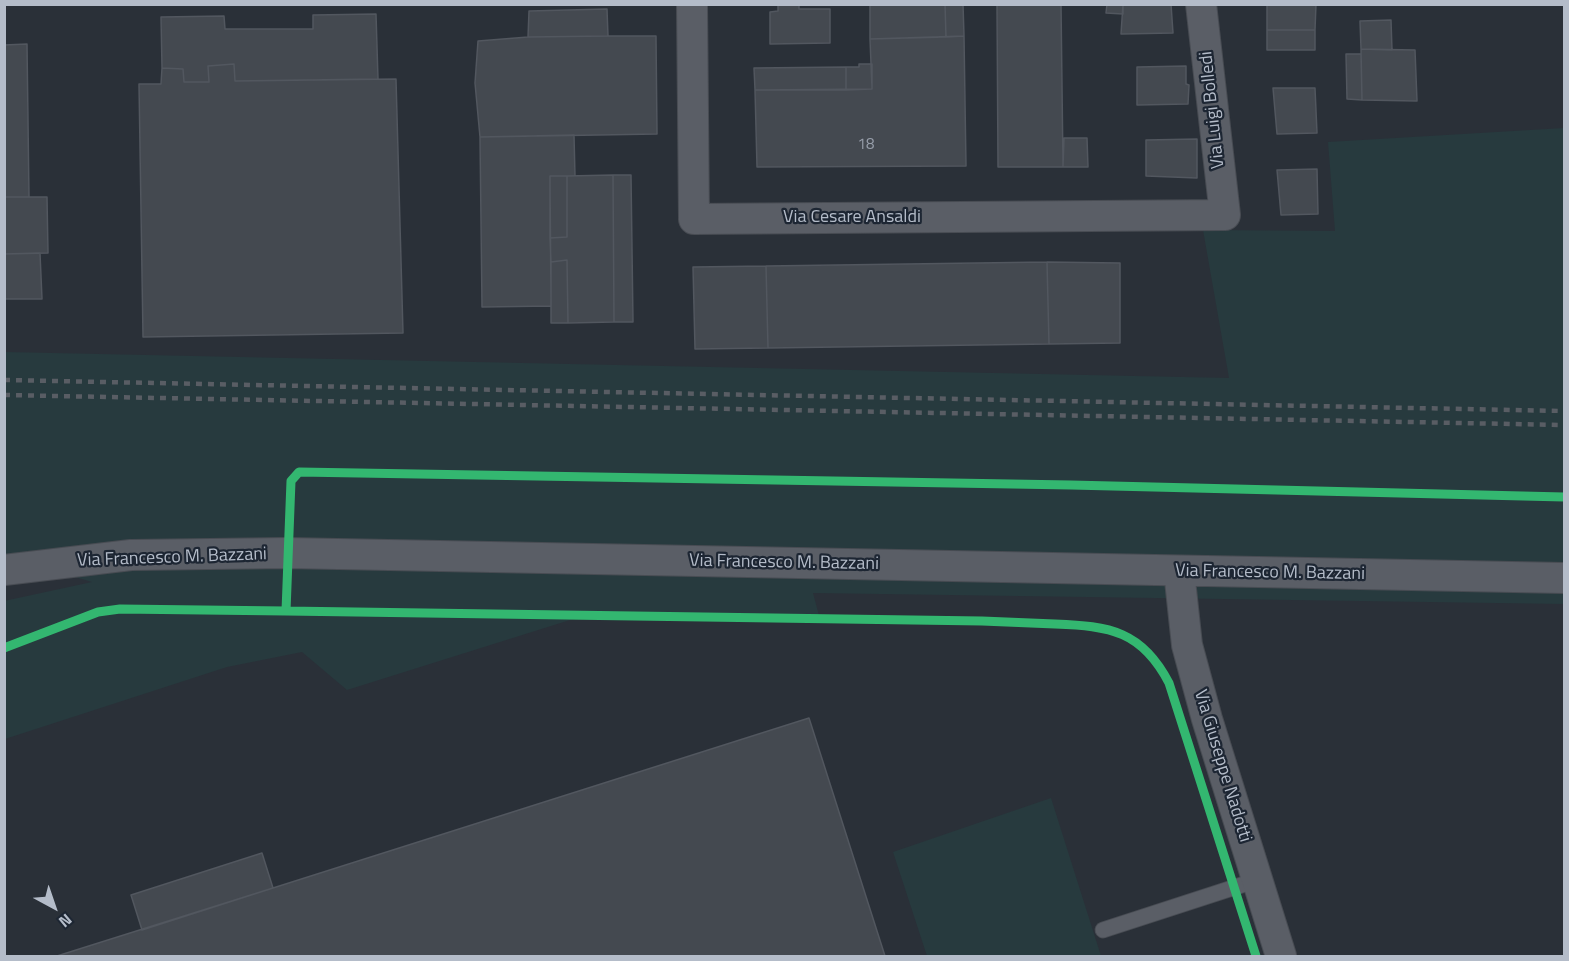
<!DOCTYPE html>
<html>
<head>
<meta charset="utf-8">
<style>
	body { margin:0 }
	#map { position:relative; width:1569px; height:961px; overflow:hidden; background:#2a3038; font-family:"Titillium Web",sans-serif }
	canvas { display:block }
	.frame { position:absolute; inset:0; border:6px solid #b4bcc9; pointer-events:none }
	.north { position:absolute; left:24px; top:877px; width:60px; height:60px; -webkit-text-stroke:4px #1d2633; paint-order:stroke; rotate:140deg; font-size:16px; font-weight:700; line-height:24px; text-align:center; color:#b4bcc9 }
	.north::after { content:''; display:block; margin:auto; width:21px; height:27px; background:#b4bcc9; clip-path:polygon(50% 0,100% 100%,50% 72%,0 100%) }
</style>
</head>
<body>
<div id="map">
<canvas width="1569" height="961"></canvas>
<div class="frame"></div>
<div class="north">N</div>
</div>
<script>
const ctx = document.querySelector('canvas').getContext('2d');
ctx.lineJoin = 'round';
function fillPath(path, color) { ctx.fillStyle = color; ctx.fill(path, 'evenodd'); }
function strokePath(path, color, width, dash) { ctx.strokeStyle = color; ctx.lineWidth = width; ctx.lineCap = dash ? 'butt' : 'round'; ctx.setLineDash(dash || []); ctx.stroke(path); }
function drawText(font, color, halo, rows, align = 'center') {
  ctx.font = font + ' "Titillium Web",sans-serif'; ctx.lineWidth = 4.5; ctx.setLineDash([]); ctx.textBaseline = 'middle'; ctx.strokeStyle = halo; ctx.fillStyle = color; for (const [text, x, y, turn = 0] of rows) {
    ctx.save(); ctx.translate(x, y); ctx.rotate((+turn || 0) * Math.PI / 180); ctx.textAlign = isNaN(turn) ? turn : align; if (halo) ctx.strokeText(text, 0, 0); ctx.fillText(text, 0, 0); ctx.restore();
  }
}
fillPath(new Path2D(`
	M1564 128V604L813 593 821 623 586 615 347 690 302 652 227 667 5 739 4 601 92 582 5 556V352L1229 378 1203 230 1335 231 1328 142Z
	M1051 798 1101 956H927L893 852Z`), '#273a3e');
const building = new Path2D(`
	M799 4V9H830V43L770 44V12L778 11V5Z
	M870 4H945L946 37 870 39Z
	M945 4H963L964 36 946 37Z
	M997 4H1061L1063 167H998Z
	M1107 4H1123V14L1106 13Z
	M1123 4H1171L1173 33 1121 34Z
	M1267 4H1316L1315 30H1267Z
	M607 9 608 36 528 37 529 11Z
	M376 14 378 79 235 81 234 64 208 66 209 82H184L183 69 162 68 161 17 224 16 225 29H313V15Z
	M1391 20 1392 50 1361 49 1360 21Z
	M1267 30H1315V50H1267Z
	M608 36H656L657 134 480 137 475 83 478 41 528 37Z
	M964 36 966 166 757 167 755 90 872 89 870 39Z
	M27 44 29 197H4V45Z
	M1361 49 1415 50 1417 101 1362 100Z
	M1346 54H1361L1362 100 1347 99Z
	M234 64 235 81 396 79 403 333 143 337 139 84H161L162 68 183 69 184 82H209L208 66Z
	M859 64H872V89L846 90V67H859Z
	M1186 66V84L1189 85 1188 104 1137 105V67Z
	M846 67V90H755L754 68Z
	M1273 88H1315L1317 133 1277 134Z
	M574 135 575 176H550L551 306 482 307 480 137Z
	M1064 138H1087L1088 167H1063Z
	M1197 139V178L1146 176V140Z
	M1317 169 1318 214 1281 215 1277 170Z
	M613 175H631L633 322H614Z
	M613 175 614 322 568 323 567 260 551 262 550 238 567 237V176Z
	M550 176H567V237L550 238Z
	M4 197H47L48 253 4 254Z
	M40 253 42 299H4V254Z
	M567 260 568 323H551V262Z
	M1047 262 1049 344 768 348 766 266Z
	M1047 262 1120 263V343L1049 344Z
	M766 266 768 348 695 349 693 267Z
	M809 718 885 956H57L273 888Z
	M262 853 273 888 142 930 131 895Z`);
fillPath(building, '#444950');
strokePath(building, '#52575f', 1.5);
const service = new Path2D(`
	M1103 930 1257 880`);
const minor = new Path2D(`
	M692 4 694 219 1225 215 1201 4
	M4 570 131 555 287 553 1564 578
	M1179 571 1187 645 1207 719 1281 956`);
strokePath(service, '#484c53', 17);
strokePath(minor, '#484c53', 32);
strokePath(service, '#5a5e66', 15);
strokePath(minor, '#5a5e66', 30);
strokePath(new Path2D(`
	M4 380 1564 411
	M4 395 1564 425`), '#595d64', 4.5, [6, 6]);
strokePath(new Path2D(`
	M286 611 982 621C1006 622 1031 623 1055 624 1110 626 1142 631 1169 683L1256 956
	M4 648 98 612 120 609 286 611 291 481 299 472 1071 485 1564 497`), '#33b770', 9);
drawText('15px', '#989fab', null, [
	["18",866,145]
]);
drawText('18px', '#b4bcc9', '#1d2633', [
	["Via Luigi Bolledi",1213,110,-96],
	["Via Cesare Ansaldi",852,218],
	["Via Francesco M. Bazzani",172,558,-2],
	["Via Francesco M. Bazzani",784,563,1],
	["Via Francesco M. Bazzani",1270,573,1],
	["Via Giuseppe Nadotti",1222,766,73]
]);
</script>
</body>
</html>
